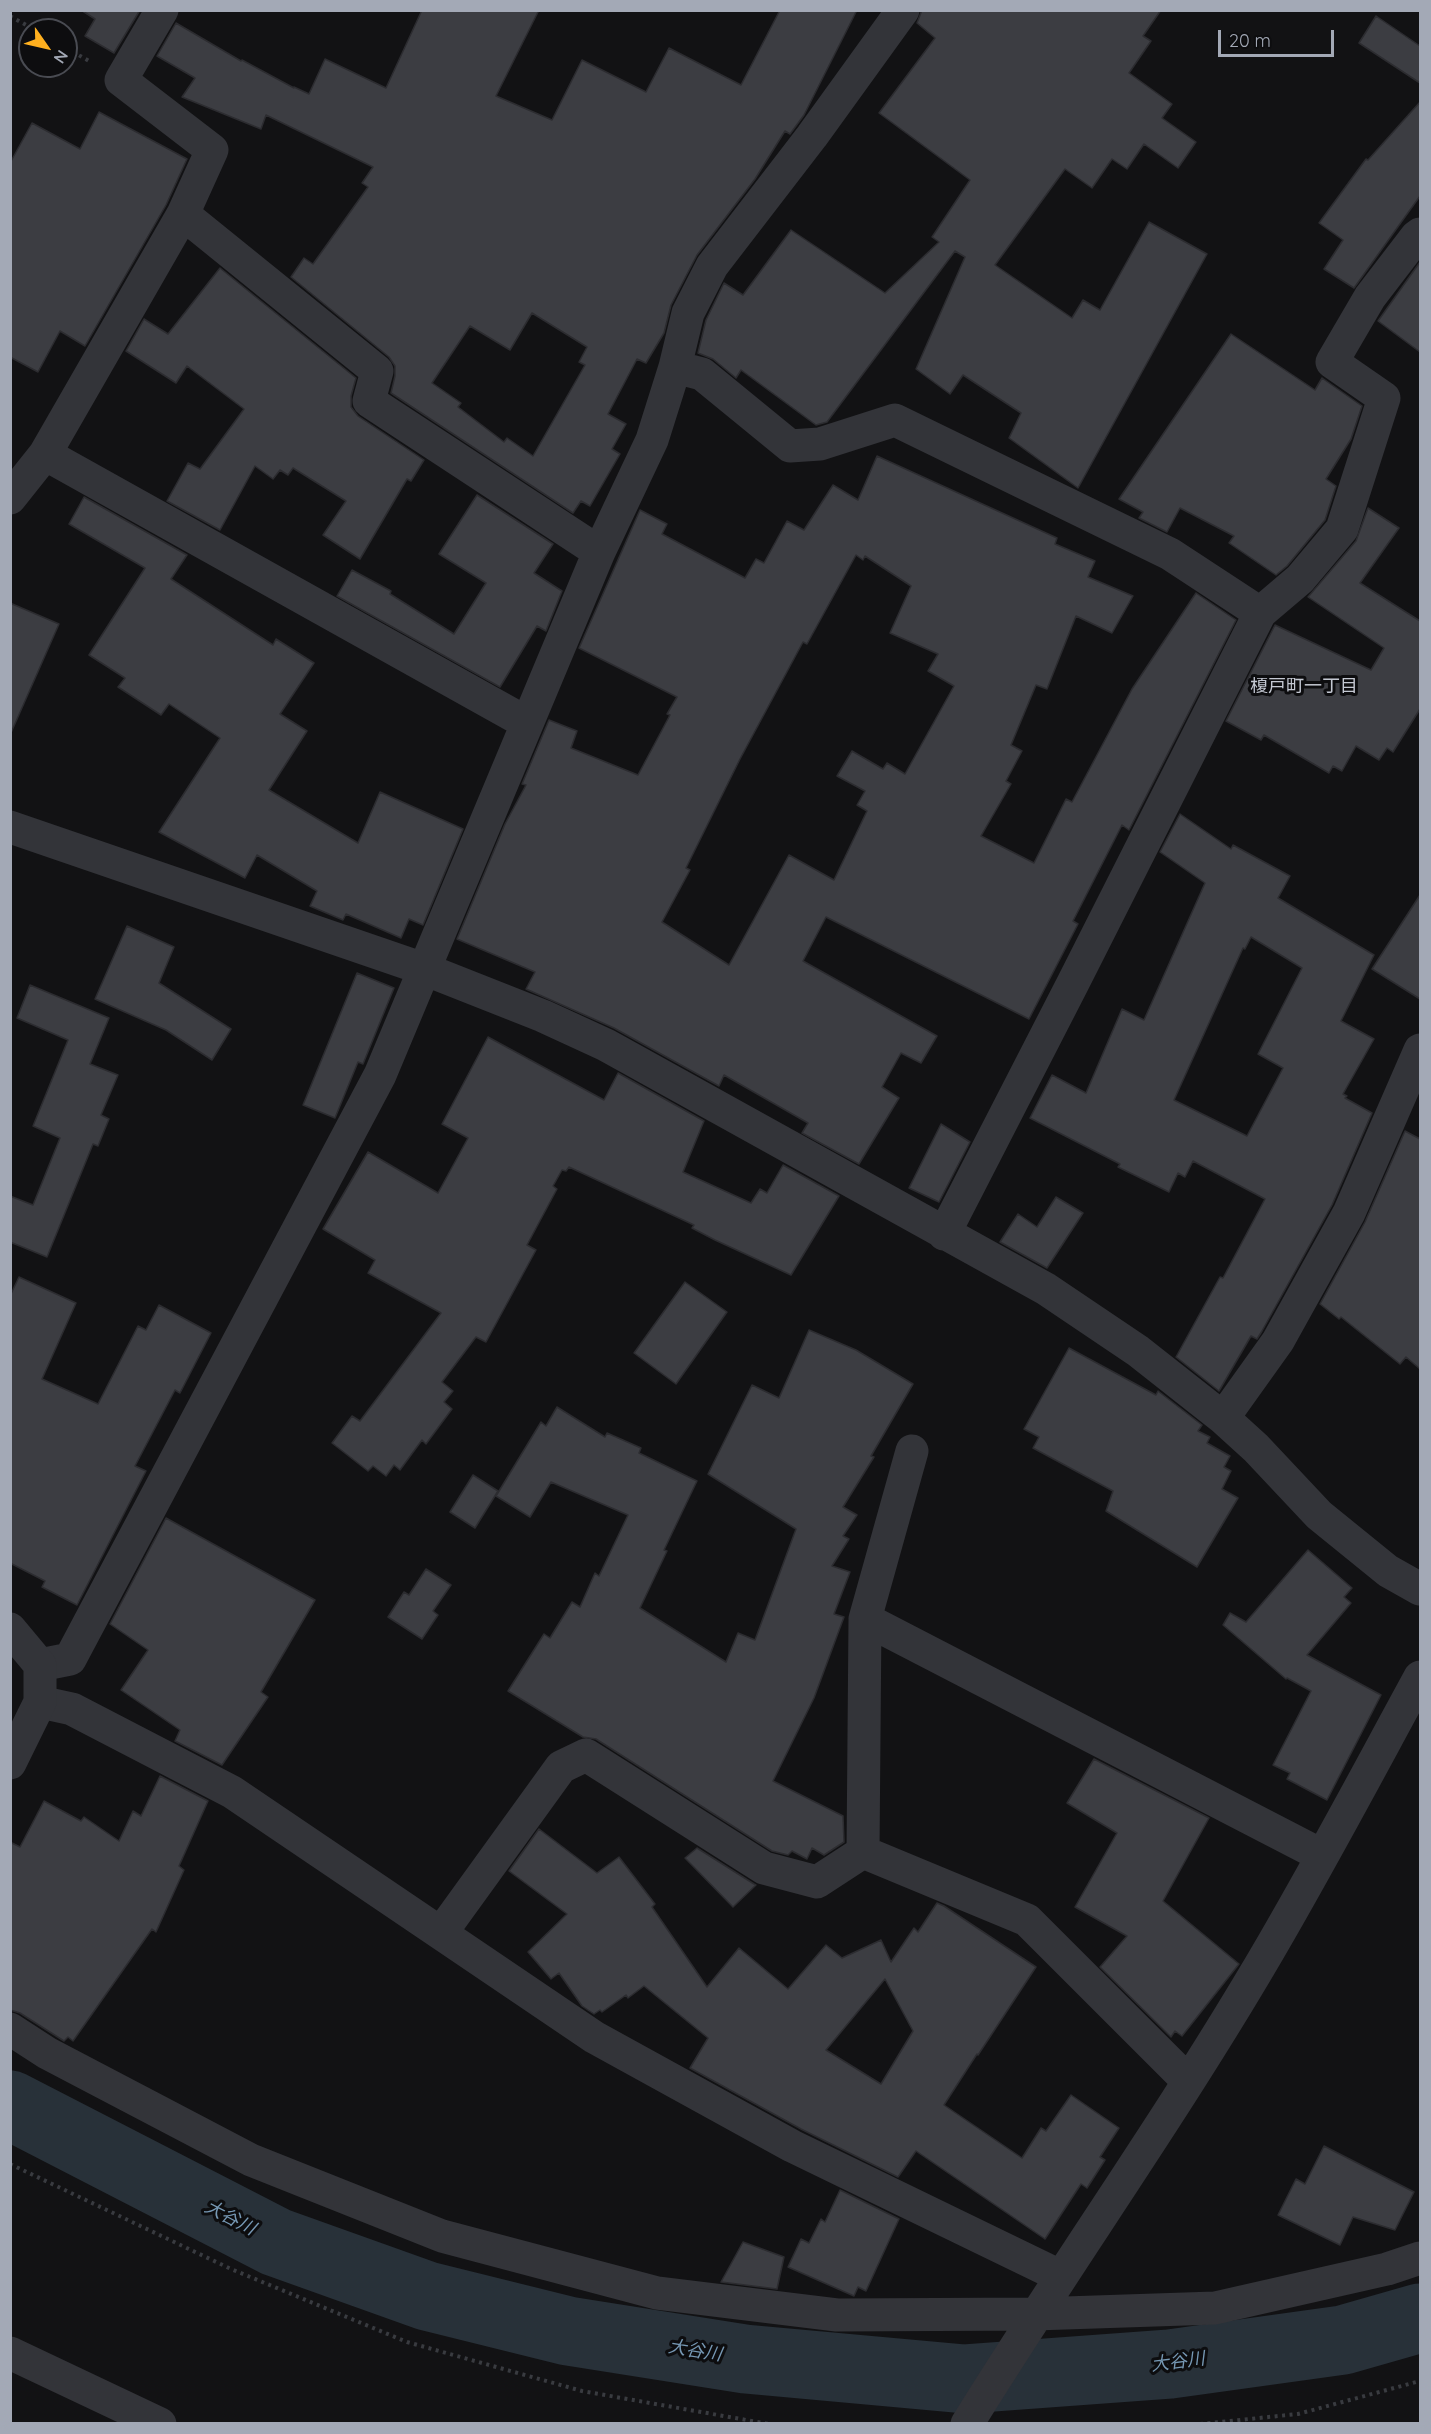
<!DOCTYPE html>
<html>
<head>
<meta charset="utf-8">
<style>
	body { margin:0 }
	#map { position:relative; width:1431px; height:2434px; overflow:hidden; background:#121214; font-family:Quicksand,sans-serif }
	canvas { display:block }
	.frame { position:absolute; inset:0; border:12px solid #a3a9b6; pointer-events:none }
	.north { position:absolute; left:18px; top:18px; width:60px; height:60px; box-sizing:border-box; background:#0d0d0f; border:2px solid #494b52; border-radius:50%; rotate:124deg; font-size:16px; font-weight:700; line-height:24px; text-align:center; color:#a3a9b6 }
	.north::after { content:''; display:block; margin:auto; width:21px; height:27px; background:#ffb01f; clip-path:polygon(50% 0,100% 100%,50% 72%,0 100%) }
	.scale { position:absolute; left:1218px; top:30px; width:116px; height:27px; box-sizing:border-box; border:3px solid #a3a9b6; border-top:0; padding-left:8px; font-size:18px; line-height:21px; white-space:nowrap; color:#a3a9b6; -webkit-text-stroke:4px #0d0d0f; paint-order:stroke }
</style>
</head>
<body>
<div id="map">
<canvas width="1431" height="2434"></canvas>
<div class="frame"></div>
<div class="north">N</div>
<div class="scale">20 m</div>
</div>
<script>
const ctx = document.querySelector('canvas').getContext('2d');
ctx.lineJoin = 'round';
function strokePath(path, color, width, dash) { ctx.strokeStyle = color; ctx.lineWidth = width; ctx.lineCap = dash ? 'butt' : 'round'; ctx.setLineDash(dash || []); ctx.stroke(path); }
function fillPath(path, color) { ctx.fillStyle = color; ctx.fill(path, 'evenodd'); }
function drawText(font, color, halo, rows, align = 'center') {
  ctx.font = font + ' Quicksand,"Noto Sans JP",sans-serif'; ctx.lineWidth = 6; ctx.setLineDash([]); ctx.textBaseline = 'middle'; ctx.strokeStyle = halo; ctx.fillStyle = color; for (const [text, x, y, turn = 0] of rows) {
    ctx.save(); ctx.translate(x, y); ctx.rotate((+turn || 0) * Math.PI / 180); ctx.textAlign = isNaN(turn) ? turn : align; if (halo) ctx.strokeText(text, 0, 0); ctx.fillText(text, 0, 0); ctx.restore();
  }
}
strokePath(new Path2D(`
	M10 2105 276 2242 427 2296 568 2331 745 2359 965 2379 1170 2364 1343 2340 1420 2318`), '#283139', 69);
const building = new Path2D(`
	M81 10H140L114 53 85 36 95 19Z
	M422 10H539L496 96 552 120 582 60 646 92 669 48 741 85 780 10H857L804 115 790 134 785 131 755 179 697 255 671 305 664 333 646 363 637 359 608 414 626 424 612 449 620 454 590 506 581 501 573 513 391 393 395 376V366L389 357 291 277 304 258 313 264 368 187 362 183 373 167 266 115 261 129 182 97 195 78 157 56 176 23 241 61 242 60 294 88V87L309 94 325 59 386 88ZM532 313 587 347 579 362 585 365 533 456 507 438 504 442 458 407 461 403 432 383 470 326 510 350Z
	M922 10H1161L1143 36 1151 41 1129 73 1172 104 1162 118 1196 142 1178 168 1144 144 1127 169 1112 159 1092 188 1065 169 995 265 1072 318 1083 300 1100 310 1149 222 1207 254 1078 488 1009 438 1021 413 963 375 950 394 916 369 965 257 955 251 827 422 816 425 741 370 736 378 713 359 698 353 706 320 724 283 743 295 791 230 885 293 939 242 932 237 970 180 879 113 935 38 917 23Z
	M1376 16 1420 46V83L1359 43Z
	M1420 102V196L1354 288 1324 269 1343 240 1319 223 1366 159 1368 160Z
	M99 112 187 159 166 205 85 346 60 331 38 372 10 357V163L32 123 80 149Z
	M1420 262V352L1378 321Z
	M220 268 356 378 351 396V407L358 416 424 460 411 481 407 479 360 559 323 535 346 501 293 468 288 475 280 470 273 479 255 466 220 530 167 501 188 463 200 469 244 409 187 366 176 383 126 351 144 319 168 334Z
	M1231 334 1315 390 1322 378 1362 406 1351 439 1326 479 1336 486 1325 520 1287 566 1276 575 1229 543 1234 536 1180 508 1167 532 1139 518 1143 512 1119 499Z
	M877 456 1057 538 1055 544 1095 561 1088 577 1133 596 1112 633 1076 616 1047 689 1036 685 1011 745 1022 751 1006 781 1011 784 981 836 1034 863 1066 799 1072 802 1132 689 1196 593 1236 620 1129 830 1122 825 1073 921 1078 924 1029 1019 826 917 803 961 937 1036 921 1063 901 1053 882 1087 899 1098 859 1164 802 1133 808 1123 724 1075 719 1086 614 1028 526 989 535 972 457 939 505 824 526 785 522 784 549 720 577 731 571 748 638 775 670 715 667 714 677 697 579 648 640 510 667 524 662 534 745 578 756 559 764 563 787 521 804 530 833 485 858 500ZM856 555 863 560 865 556 911 586 890 633 938 654 928 671 954 686 905 774 887 763 883 769 852 751 837 776 865 791 857 805 867 811 834 880 789 855 729 965 662 922 690 870 686 868 740 759 803 642 807 644Z
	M477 495 553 544 534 573 562 591 546 631 537 626 500 687 337 596 352 570 391 591 390 594 454 634 486 583 439 554Z
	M84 497 187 555 171 579 273 645 276 639 314 663 280 714 307 731 269 790 358 843 380 792 463 829 423 925 409 919 401 938 346 914 343 920 310 906 317 891 257 855 245 878 159 832 220 738 169 704 161 715 118 687 125 678 89 655 145 568 69 524Z
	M1368 508 1399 528 1360 583 1420 621V709L1393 752 1387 748 1379 760 1356 746 1342 771 1333 766 1329 773 1264 735 1261 740 1226 721 1275 625 1371 670 1384 648 1308 597 1356 541Z
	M10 603 59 624 10 735Z
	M1180 814 1231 849 1233 845 1290 876 1278 898 1374 955 1341 1021 1374 1039 1343 1094 1347 1096 1345 1098 1372 1113 1332 1205 1262 1331 1257 1339 1251 1336 1219 1391 1176 1357 1220 1277 1223 1278 1265 1199 1193 1161 1185 1177 1178 1173 1169 1192 1118 1167 1120 1164 1030 1118 1052 1075 1086 1093 1122 1009 1144 1020 1205 883 1160 852ZM1251 937 1302 968 1258 1054 1283 1068 1247 1136 1174 1100 1243 948 1245 949Z
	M1420 895V999L1372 969Z
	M127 926 174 947 159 983 231 1029 212 1060 166 1030 95 999Z
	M357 973 394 988 363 1064 358 1062 335 1118 303 1105Z
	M30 985 109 1018 90 1064 118 1075 101 1115 109 1119 98 1146 93 1144 47 1257 10 1242V1196L33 1205 60 1138 33 1126 68 1040 17 1018Z
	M488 1037 604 1100 618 1073 704 1121 683 1172 751 1203 760 1189 767 1193 783 1165 839 1196 791 1275 715 1240 692 1228 694 1225 569 1167 566 1171 562 1170 553 1186 557 1189 527 1245 536 1250 486 1342 476 1337 442 1382 453 1391 444 1402 452 1409 426 1444 422 1440 400 1470 394 1465 386 1476 373 1466 368 1471 332 1443 352 1416 360 1421 441 1313 368 1273 375 1260 323 1229 368 1152 438 1193 468 1138 442 1124Z
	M941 1124 970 1142 939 1202 909 1188Z
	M1405 1131 1420 1139V1369L1406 1357 1400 1364 1341 1317 1339 1319 1320 1304 1365 1222Z
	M1056 1197 1083 1213 1047 1268 1000 1242 1018 1214 1037 1227Z
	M19 1277 76 1303 42 1379 98 1404 138 1326 146 1330 159 1305 211 1333 180 1393 175 1390 135 1466 146 1471 77 1605 42 1587 45 1581 10 1563V1296Z
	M685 1282 727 1312 676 1384 634 1353Z
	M809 1330 856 1350 913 1384 871 1456 874 1457 843 1507 857 1515 843 1536 849 1539 832 1566 850 1572 834 1614 844 1617 814 1698 773 1781 843 1816 844 1842 824 1855 812 1848 807 1859 792 1851 788 1855 772 1851 596 1739 583 1737 508 1691 544 1634 550 1638 572 1602 580 1607 595 1573 599 1576 628 1515 551 1482 530 1517 496 1496 541 1422 546 1426 557 1407 605 1437 607 1433 641 1448 639 1453 697 1481 664 1550 667 1551 640 1608 726 1662 738 1633 755 1640 796 1529 708 1474 752 1385 779 1398Z
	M1069 1348 1156 1395 1158 1391 1202 1425 1198 1431 1210 1437 1207 1443 1230 1456 1224 1467 1231 1471 1222 1489 1238 1498 1197 1567 1106 1511 1113 1491 1033 1448 1039 1437 1024 1429Z
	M473 1475 498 1491 475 1528 450 1512Z
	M166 1518 315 1600 261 1692 268 1697 222 1765 175 1741 180 1730 121 1690 148 1650 110 1624Z
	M1308 1550 1352 1588 1344 1597 1351 1603 1307 1655 1381 1695 1327 1800 1287 1779 1290 1773 1273 1765 1311 1691 1287 1678 1286 1679 1223 1625 1230 1613 1246 1622Z
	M426 1569 451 1585 433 1611 438 1615 422 1639 388 1617 404 1592 409 1595Z
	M1094 1759 1209 1818 1163 1901 1239 1964 1182 2036 1175 2031 1171 2037 1100 1967 1127 1936 1075 1907 1117 1833 1067 1803Z
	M160 1776 208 1801 179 1866 184 1870 156 1932 152 1929 73 2041 68 2037 64 2041 20 2013 10 2010V1842L20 1847 44 1801 81 1821 84 1817 119 1841 133 1811 141 1816Z
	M539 1829 597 1873 619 1857 655 1904 652 1907 707 1987 739 1948 788 1989 826 1945 842 1958 881 1940 891 1962 914 1928 918 1932 937 1903 944 1906 1036 1967 978 2055 977 2054 944 2105 1022 2158 1041 2128 1046 2131 1071 2095 1119 2128 1100 2157 1105 2160 1087 2188 1081 2184 1045 2239 916 2151 898 2177 801 2129 690 2068 708 2038 644 1986 628 1998 626 1995 602 2012 600 2010 594 2014 582 2006 559 1973 551 1979 528 1952 567 1914 509 1871ZM885 1979 913 2031 881 2084 826 2050Z
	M697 1848 754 1884 756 1885 733 1907 685 1858Z
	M1324 2146 1414 2192 1395 2230 1353 2217 1340 2245 1278 2215 1296 2179 1305 2184Z
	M840 2190 899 2219 866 2291 858 2287 854 2296 788 2267 801 2239 809 2243 821 2219 825 2222Z
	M743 2242 784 2257 777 2289 721 2282Z`);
fillPath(building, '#3c3d42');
strokePath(building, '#2c2c30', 1.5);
strokePath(new Path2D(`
	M10 16 35 30
	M66 48 89 61
	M10 2164 231 2269 407 2342 582 2391 769 2424
	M1200 2424 1298 2414 1420 2381`), '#393b40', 4, [3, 4.5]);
strokePath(new Path2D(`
	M183 214 377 371 369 401 599 552
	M675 367 702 374 790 446 820 444 895 420 1170 554 1260 613
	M45 454 527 723
	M10 498 45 454 183 214 212 150 121 80 162 10
	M10 827 424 969 543 1016 606 1045 1046 1289 1138 1351 1223 1418 1256 1448 1319 1515 1388 1571 1420 1589
	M944 1234 1073 983 1260 613 1300 579 1342 529 1384 398 1332 362 1370 297 1416 237 1420 234
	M1223 1418 1278 1341 1349 1213 1420 1050
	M912 1451 865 1619 1321 1855
	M865 1619 863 1852 1027 1920 1188 2081
	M40 1665 70 1659 380 1075 599 552 652 440 675 367 688 313 712 266 812 136 903 10
	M40 1702 72 1709 232 1792 594 2037 792 2146 1060 2276
	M441 1933 561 1767 586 1755 764 1868 817 1882 863 1852
	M10 2029 47 2053 251 2160 442 2236 657 2293 837 2315 1035 2314 1215 2308 1387 2269 1420 2258
	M10 2353 160 2424
	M967 2424C1061 2272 1164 2127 1255 1974 1313 1877 1366 1776 1420 1677`), '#333439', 33);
strokePath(new Path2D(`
	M10 1629 40 1665V1702L10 1763`), '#333439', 33);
drawText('18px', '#c4c8d2', '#0d0d0f', [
	["榎戸町一丁目",1304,687]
]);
drawText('italic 18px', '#7698b4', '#0d0d0f', [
	["大谷川",230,2218,27],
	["大谷川",695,2351,9],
	["大谷川",1178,2362,-7]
]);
</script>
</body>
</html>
